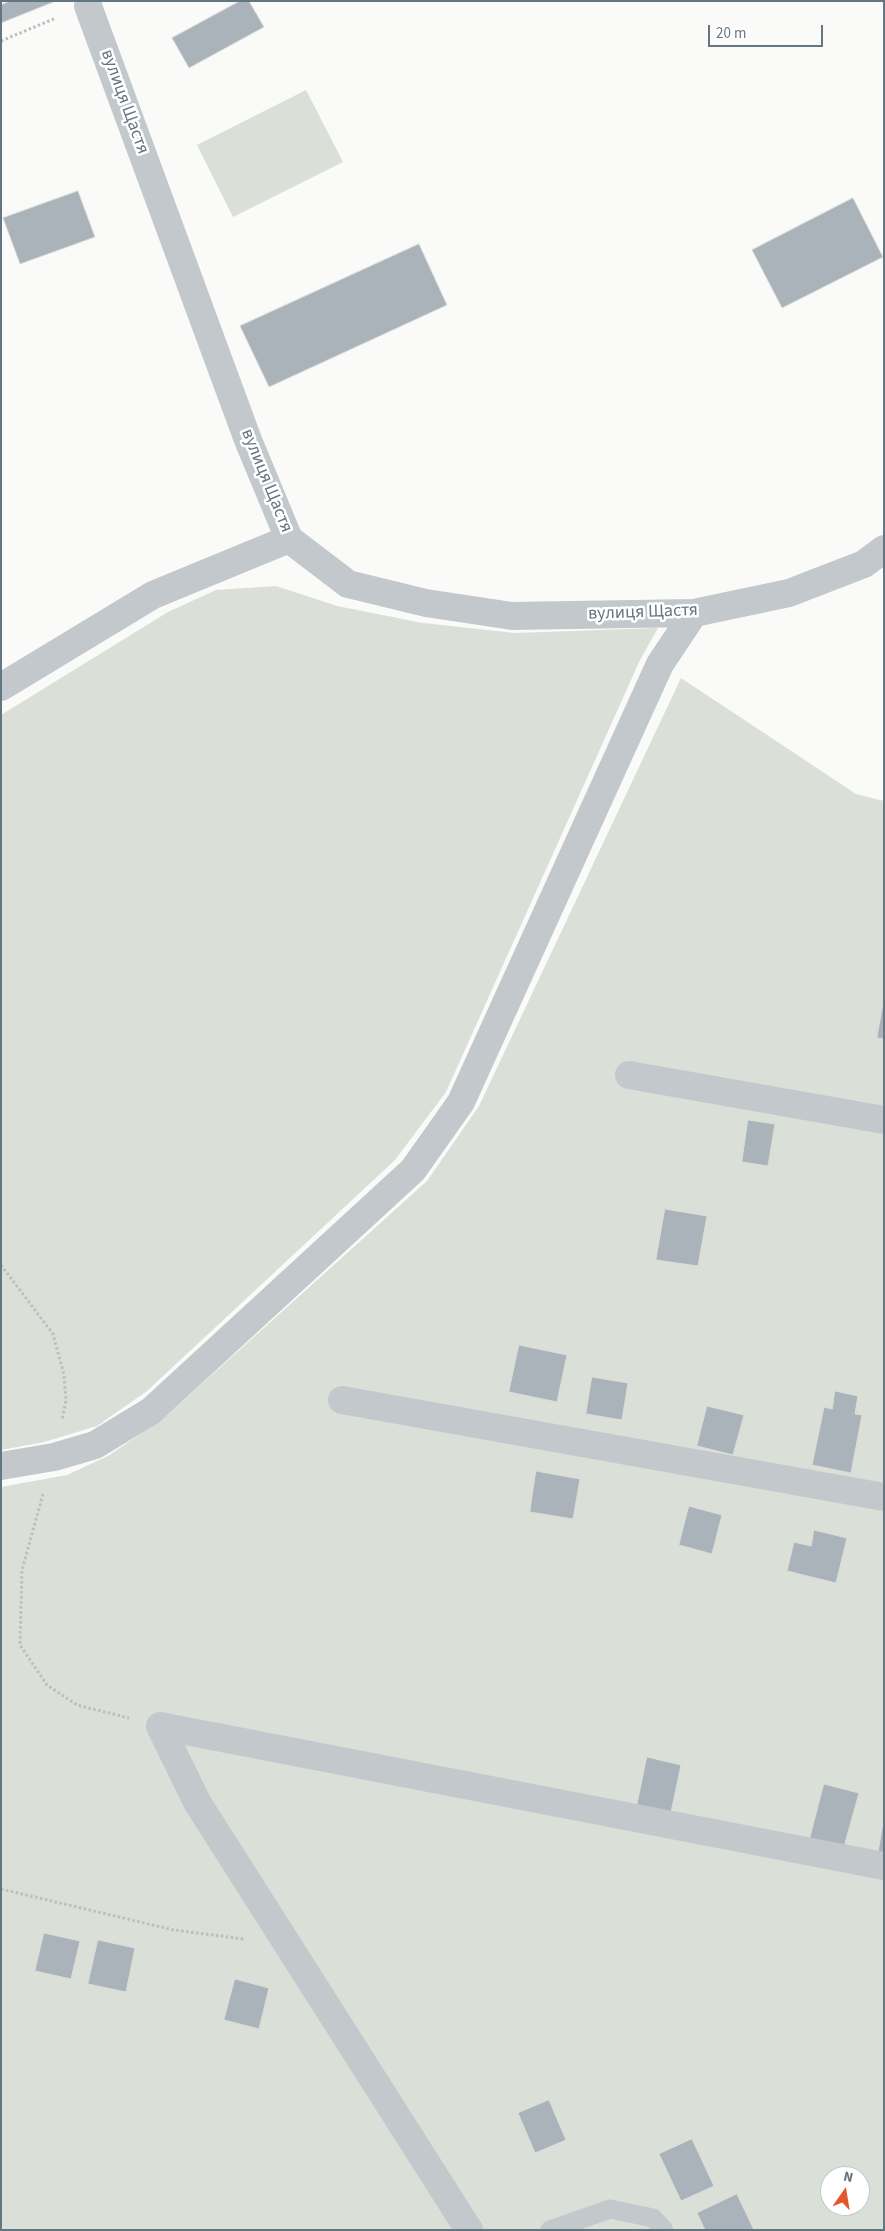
<!DOCTYPE html>
<html>
<head>
<meta charset="utf-8">
<style>
	body { margin:0 }
	#map { position:relative; width:885px; height:2231px; overflow:hidden; background:#fafaf8; font-family:"Source Sans 3",sans-serif }
	canvas { display:block }
	.frame { position:absolute; inset:0; border:2px solid #657683; pointer-events:none }
	.north { position:absolute; left:820px; top:2166px; width:50px; height:50px; box-sizing:border-box; background:#fff; border:1px solid #c1c8cd; border-radius:50%; rotate:13deg; font-size:14px; font-weight:700; line-height:20px; text-align:center; color:#657683 }
	.north::after { content:''; display:block; margin:auto; width:18px; height:22px; background:#e4572e; clip-path:polygon(50% 0,100% 100%,50% 72%,0 100%) }
	.scale { position:absolute; left:708px; top:25px; width:115px; height:22px; box-sizing:border-box; border:2px solid #657683; border-top:0; padding-left:6px; font-size:15px; line-height:18px; white-space:nowrap; color:#657683; -webkit-text-stroke:4px #fff; paint-order:stroke }
</style>
</head>
<body>
<div id="map">
<canvas width="885" height="2231"></canvas>
<div class="frame"></div>
<div class="north">N</div>
<div class="scale">20 m</div>
</div>
<script>
const ctx = document.querySelector('canvas').getContext('2d');
ctx.lineJoin = 'round';
function fillPath(path, color) { ctx.fillStyle = color; ctx.fill(path, 'evenodd'); }
function strokePath(path, color, width, dash) { ctx.strokeStyle = color; ctx.lineWidth = width; ctx.lineCap = dash ? 'butt' : 'round'; ctx.setLineDash(dash || []); ctx.stroke(path); }
function drawText(font, color, halo, rows, align = 'center') {
  ctx.font = font + ' "Source Sans 3",sans-serif'; ctx.lineWidth = 5; ctx.setLineDash([]); ctx.textBaseline = 'middle'; ctx.strokeStyle = halo; ctx.fillStyle = color; for (const [text, x, y, turn = 0] of rows) {
    ctx.save(); ctx.translate(x, y); ctx.rotate((+turn || 0) * Math.PI / 180); ctx.textAlign = isNaN(turn) ? turn : align; if (halo) ctx.strokeText(text, 0, 0); ctx.fillText(text, 0, 0); ctx.restore();
  }
}
fillPath(new Path2D(`
	M306 90 343 162 233 217 197 145Z
	M276 586 337 606 423 623 515 633 658 628 640 660 446 1092 395 1160 147 1391 97 1426 44 1442 1 1450V715L168 612 216 590Z
	M681 678 856 794 884 801V2230H1V1487L67 1475 108 1456 164 1418 427 1181 479 1106ZM830 2176H860V2206H830Z`), '#dadfd7');
const building = new Path2D(`
	M10 1H56L1 23V5Z
	M240 1H249L264 27 189 68 172 38Z
	M78 191 95 237 20 264 3 218Z
	M853 198 883 257 782 308 752 250Z
	M419 244 447 305 269 387 240 326Z
	M884 998V1039L877 1038Z
	M748 1120 775 1124 768 1166 742 1162Z
	M665 1209 707 1216 698 1266 656 1260Z
	M519 1345 567 1355 557 1402 509 1392Z
	M592 1377 628 1383 622 1420 586 1414Z
	M835 1391 858 1396 855 1414 862 1415 851 1473 812 1465 824 1407 832 1409Z
	M707 1406 744 1415 733 1455 697 1446Z
	M536 1471 580 1479 573 1519 530 1512Z
	M689 1506 722 1515 712 1554 679 1545Z
	M814 1530 847 1538 836 1583 787 1571 794 1542 811 1546Z
	M647 1757 681 1765 670 1817 636 1810Z
	M824 1784 859 1793 844 1847 810 1838Z
	M884 1817V1855L878 1854Z
	M44 1933 80 1941 71 1979 35 1971Z
	M98 1940 135 1948 126 1992 88 1984Z
	M235 1979 269 1988 259 2029 224 2020Z
	M549 2100 566 2140 535 2153 518 2113Z
	M692 2139 714 2186 681 2201 659 2154Z
	M737 2194 754 2230H705L697 2213Z`);
fillPath(building, '#aab3b9');
strokePath(building, '#dcdcda', 1);
strokePath(new Path2D(`
	M1 41 56 18
	M1 1265 53 1334 64 1375 66 1400 62 1420
	M43 1494 22 1570 20 1645 47 1685 77 1705 129 1718
	M1 1889 174 1930 244 1939`), '#bbbfc2', 3, [2.5, 2.5]);
strokePath(new Path2D(`
	M550 2230 610 2209 653 2218 664 2230`), '#c3c8cc', 19);
strokePath(new Path2D(`
	M88 6 248 440 289 539 348 584 426 603 512 616 694 613 789 593 864 564 884 549
	M1 687 153 595 289 539
	M629 1075 884 1120
	M342 1400 884 1497
	M1 1466 54 1457 95 1445 151 1411 413 1170 461 1102 660 664 694 613
	M160 1726 884 1866
	M160 1726 197 1802 469 2230`), '#c3c8cc', 28);
drawText('18px', '#657683', '#fff', [
	["вулиця Щастя",124,102,70],
	["вулиця Щастя",266,481,68],
	["вулиця Щастя",643,613,-2]
]);
</script>
</body>
</html>
